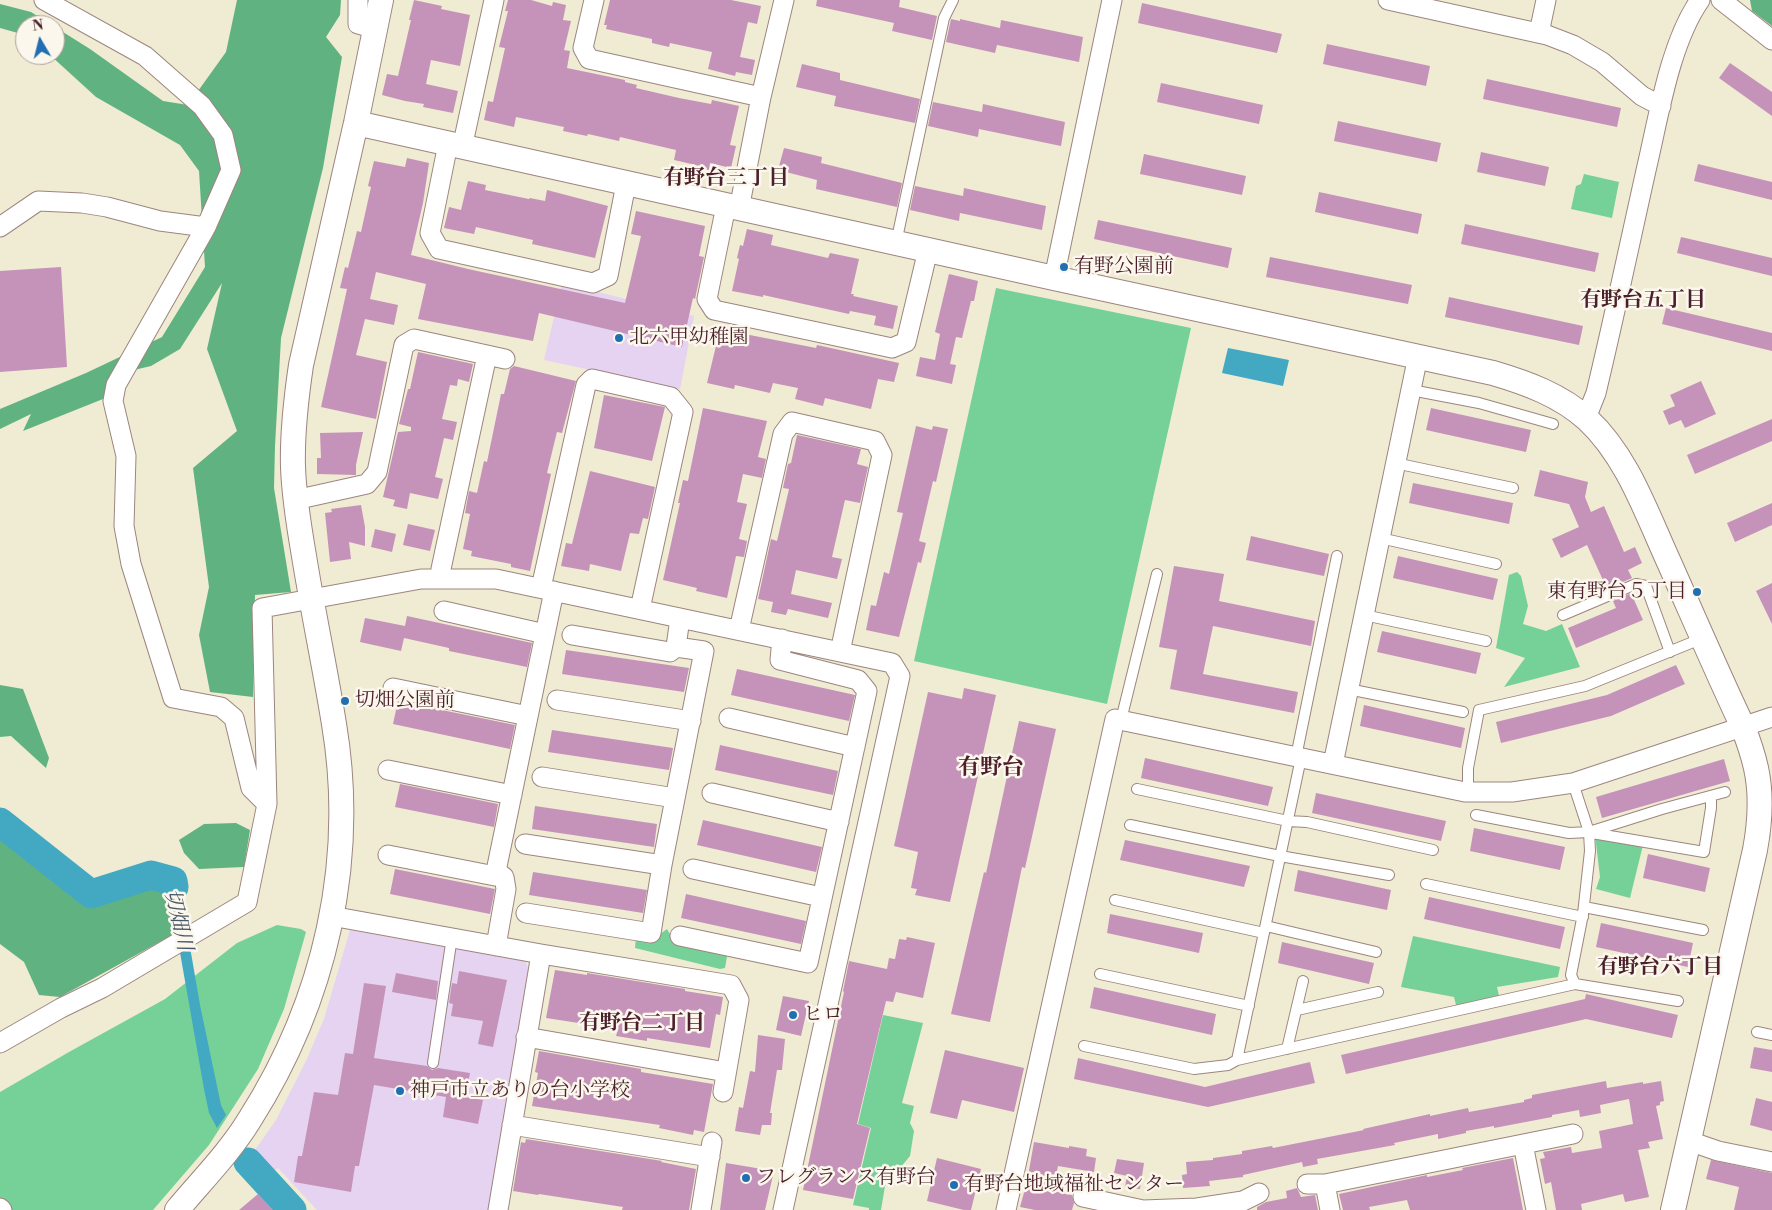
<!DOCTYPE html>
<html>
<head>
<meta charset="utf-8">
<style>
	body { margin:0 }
	#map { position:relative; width:1772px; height:1210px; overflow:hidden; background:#f0ebd3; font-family:"Libre Bodoni",serif }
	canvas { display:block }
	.north { position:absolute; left:15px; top:15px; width:50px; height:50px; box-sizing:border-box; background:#fbf7ec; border:1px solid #b4a19f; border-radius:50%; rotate:352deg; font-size:14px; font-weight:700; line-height:20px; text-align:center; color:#4a1f2b }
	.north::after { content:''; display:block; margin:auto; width:18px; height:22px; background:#1f6fb2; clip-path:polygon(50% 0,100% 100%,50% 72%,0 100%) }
</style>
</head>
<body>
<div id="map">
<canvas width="1772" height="1210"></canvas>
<div class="north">N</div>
</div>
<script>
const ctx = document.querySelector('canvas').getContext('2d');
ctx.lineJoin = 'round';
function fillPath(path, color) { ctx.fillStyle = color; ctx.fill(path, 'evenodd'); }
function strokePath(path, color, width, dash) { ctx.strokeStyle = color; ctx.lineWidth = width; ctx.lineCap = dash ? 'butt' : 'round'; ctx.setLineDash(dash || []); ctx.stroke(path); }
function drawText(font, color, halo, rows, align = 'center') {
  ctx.font = font + ' "Libre Bodoni","Noto Serif JP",serif'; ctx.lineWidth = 5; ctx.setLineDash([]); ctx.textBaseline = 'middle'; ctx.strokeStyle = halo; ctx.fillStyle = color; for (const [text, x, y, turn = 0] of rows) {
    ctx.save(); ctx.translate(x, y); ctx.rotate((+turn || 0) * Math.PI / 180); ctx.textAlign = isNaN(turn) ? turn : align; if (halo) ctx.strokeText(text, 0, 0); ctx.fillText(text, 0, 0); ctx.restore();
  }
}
fillPath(new Path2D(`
	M562 283 694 316 680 389 544 360Z
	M350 930 439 946 524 959 529 970 489 1210H317L278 1168 274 1171 255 1150 276 1120 306 1061 324 1019Z`), '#e5d3f1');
fillPath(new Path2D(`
	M1584 174 1619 182 1612 218 1571 209 1576 186 1581 184Z
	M996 288 1191 328 1107 704 914 661Z
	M1517 572 1521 576 1528 606 1523 624 1546 631 1562 624 1580 667 1504 687 1525 658 1496 648 1509 575Z
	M1595 835 1643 845 1630 898 1596 889 1600 877Z
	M277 925 301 929 306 932 284 1009 258 1069 209 1145 153 1210H8L0 1201V1092L69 1052 165 999 237 943Z
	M667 929 674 941 728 951 725 968 720 969 635 948 636 936 653 939Z
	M1413 936 1560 967 1558 977 1497 987 1500 1000 1457 1009 1454 997 1401 987Z
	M883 1015 923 1023 902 1103 914 1106 910 1123 914 1131 910 1156 885 1186 881 1210H869V1208L853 1205 871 1128 858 1124Z`), '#76d198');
fillPath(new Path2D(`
	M237 0H341L340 15 326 37 342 57 323 168 281 338 275 446 274 488 291 592 255 595 253 697 210 692 199 635 209 587 193 468 237 431 207 349 222 283 180 349 151 366 117 374 103 399 23 431 31 414 0 429V409L86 373 162 337 205 267 199 171 180 145 96 97 50 55H55V27L90 49 163 101 188 105 226 52Z
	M1750 0H1772V26L1752 11Z
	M0 4 31 12 52 25H25V35L0 28Z
	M0 685 23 689 49 758 46 768 11 736 0 737Z
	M236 823 250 830 244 867 199 869 184 853 179 840 204 824Z
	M0 827 91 903 151 885H164L171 905 174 934 60 997 39 995 24 962 0 944Z`), '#60b380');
fillPath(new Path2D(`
	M1228 348 1289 360 1283 386 1222 373Z
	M152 870C165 872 175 876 180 889L200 1005 221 1105 226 1115 217 1128 209 1113 204 1089 169 890 166 885C158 883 152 882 144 884L140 873Z`), '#43a9c3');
strokePath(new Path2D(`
	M0 822 91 894 151 875 173 881 174 887
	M248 1162 292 1210`), '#43a9c3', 29);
fillPath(new Path2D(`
	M414 0 442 6 441 9 470 15 460 66 431 60 426 84 458 91 453 113 423 107 424 104 405 101 382 95 387 74 398 76 411 20H409Z
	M508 0H531L552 6 553 2 566 5 563 20 571 21 564 50 570 51 567 68 625 80V82L637 85 636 88 679 98 711 104 712 100 739 106 730 145 736 146 731 168 710 163 709 170 696 167V165L674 160 676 150 620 137 619 141 588 134 587 136 563 131 564 127 516 117 514 127 484 120 488 101 493 102 505 48 499 47 508 11H505Z
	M610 0H731L761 6 757 24 748 22 740 57 755 60 752 75 736 72 735 76 708 69 712 52 670 43 669 47 652 43V39L606 29 607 25H604Z
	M817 0H900L899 7 937 16 932 40 892 31 894 23 816 6Z
	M1142 3 1282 34 1277 53 1138 23Z
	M951 19 960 21V19L1000 28 1001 20 1083 37 1079 62 997 45 995 53 946 42Z
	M1327 44 1430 66 1426 86 1323 64Z
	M1730 63 1772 92V116L1719 78Z
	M802 64 840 73V80L920 99 915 123 834 106 836 96 796 87Z
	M1487 79 1621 108 1617 127 1483 99Z
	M1161 83 1263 105 1259 124 1157 102Z
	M933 102 982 112 983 104 1065 122 1061 146 979 129 978 137 928 126Z
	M1338 121 1441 143 1437 162 1334 141Z
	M784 148 822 157 821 163 902 183 897 207 816 189 817 180 778 170Z
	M1481 152 1549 167 1545 186 1477 172Z
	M1144 154 1246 176 1242 195 1140 174Z
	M407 158 429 163 423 203 411 255 468 269 625 303 641 236 631 234 636 211 705 226 699 256 704 257 695 299 693 298 682 347 539 313 533 341 418 319 426 284 376 272 370 299 398 305 394 325 365 319 356 355 387 362 376 419 321 407 347 289 340 288 345 267 348 268 357 231 361 232 371 187 368 186 374 161 405 167Z
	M1698 164 1772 182V200L1694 181Z
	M468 181 486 185 485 190 529 199 530 198 545 201 547 190 608 206 595 258 532 244 533 240 476 227 474 234 444 228 449 207 461 210Z
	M915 186 963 196 964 188 1046 206 1042 230 960 213 959 221 910 210Z
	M1319 192 1422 214 1418 234 1315 212Z
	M1098 220 1232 248 1228 268 1094 239Z
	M1465 224 1599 253 1595 272 1461 244Z
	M747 229 773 235 771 245 828 258 830 253 859 259 851 294H854L853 296 898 306 893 329 874 325 876 316 850 311 849 314 763 295V297L732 291 739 259 737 258 740 245 743 246Z
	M1681 237 1772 258V276L1677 253Z
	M1270 257 1412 285 1408 304 1266 277Z
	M61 267 67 367 0 372V271Z
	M949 274 978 281 974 301H971L962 338 956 337 950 364 956 365 952 384 916 376 920 357 935 360 940 334 935 332Z
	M1449 297 1583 326 1579 345 1445 317Z
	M1666 308 1772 333V351L1662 324Z
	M714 328 816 348 817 345 899 363 894 382 878 379 871 409 825 398 823 406 795 399 798 388 773 383 770 393 735 385 734 389 707 383 716 346 711 345Z
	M418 352 473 364 469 382 458 379 457 386 450 385 442 419 457 422 453 440 444 438 435 477 443 479 438 499 410 493 407 509 393 506 395 500 383 497 398 432 411 431V427L399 424 408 389H410Z
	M514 366 576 381 562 433 557 432 554 444 547 473 551 474 530 571 511 567V564L471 556 472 551 463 549 470 514 465 513 469 491 477 493 484 461 487 462 501 394H504L510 369Z
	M1701 381 1716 414 1685 428 1681 420 1669 425 1663 411 1675 406 1670 395Z
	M604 395 665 407 652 461 594 448Z
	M703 408 767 421 758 457 766 459 762 478 743 474 737 502 747 504 739 539 747 541 744 557 736 556 727 598 696 591 697 588 663 580 680 503H678L683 480 688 481Z
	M1431 408 1531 430 1526 452 1426 430Z
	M1772 419V441L1695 474 1687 455Z
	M916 426 932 430 933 426 948 429 936 482 933 481 919 541 926 543 921 563 918 562 899 637 866 630 871 605 876 606 884 572 889 574 903 513 897 512Z
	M363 432 356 465V475L317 474V458H321L320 433Z
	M797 435 861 449 857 464 868 467 860 503 845 500 832 557 842 559 837 579 796 570 791 594 832 603 828 618 788 609 786 615 771 612 773 602 758 599 771 539 777 541 789 489 783 488 784 483 788 464 791 463Z
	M1540 470 1588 482 1585 497 1591 512 1604 506 1624 552 1635 547 1642 563 1628 570 1632 578 1607 589 1587 545 1561 558 1552 539 1579 527 1569 504 1534 496Z
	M590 471 655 487 648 519 643 518 639 534 630 533 621 571 590 564 589 571 561 566 566 543 572 544Z
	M1413 483 1513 503 1509 524 1409 503Z
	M1772 503V525L1735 542 1727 523Z
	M361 505 365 527V546L349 542 351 559 330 562 325 513 332 512 331 509Z
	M408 524 435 530 430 551 403 545Z
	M375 529 396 534 392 552 371 547Z
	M1251 536 1329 554 1324 576 1246 560Z
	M1398 556 1498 579 1493 600 1393 578Z
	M1174 566 1224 574 1219 601 1315 621 1311 646 1213 626 1203 674 1298 692 1294 713 1170 689 1177 650 1159 647Z
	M1772 583V624L1756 591Z
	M1631 593 1643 620 1576 648 1568 628 1616 608 1613 601Z
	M407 616 532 643 527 667 449 651V648L404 638 401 651 360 642 365 618 405 626Z
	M1382 631 1481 653 1476 674 1377 652Z
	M566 650 689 668 684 692 562 674Z
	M1676 665 1685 684 1611 716 1501 743 1496 722 1607 695Z
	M737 669 855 695 849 721 731 695Z
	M964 688 996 695 950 902 915 895 917 889 911 888 918 852 894 846 928 692 962 699Z
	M398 701 515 725 510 749 393 724Z
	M1364 705 1465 728 1461 748 1360 726Z
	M1019 721 1056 729 1025 868 1022 867 990 1022 951 1014 984 872 986 873Z
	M552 730 673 748 669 770 548 752Z
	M720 745 838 771 833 795 715 770Z
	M1145 758 1273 787 1268 806 1141 778Z
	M1724 759 1730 781 1602 818 1596 797Z
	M400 784 498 804 494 827 395 807Z
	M1316 793 1446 821 1441 841 1312 813Z
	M535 806 657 824 654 847 532 829Z
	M703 820 822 847 816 872 697 845Z
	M1474 828 1565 847 1560 870 1470 851Z
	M1125 840 1250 866 1244 887 1120 860Z
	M1648 854 1710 868 1705 892 1643 878Z
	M395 869 495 889 490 914 390 894Z
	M1298 870 1391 890 1387 910 1294 891Z
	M533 872 647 890 643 913 529 895Z
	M686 894 806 921 801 944 681 918Z
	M1429 897 1565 927 1560 949 1424 919Z
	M1110 914 1203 933 1199 953 1107 933Z
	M1601 923 1693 943 1688 967 1596 947Z
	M907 937 935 943 923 998 896 992 893 1002 886 1001 857 1124 870 1128 853 1199 803 1190 844 992 843 991 849 961 887 969 889 958 895 959 899 939 906 940Z
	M1282 942 1374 963 1369 984 1278 963Z
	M555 970 587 975V973L685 989V991L723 997 720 1015 716 1014 710 1048 647 1038V1041L616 1036 618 1029 546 1018Z
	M459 971 507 980 493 1047 478 1044 483 1021 451 1016 453 1004 449 1003 452 983 457 984Z
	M396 973 438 981 436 1000 392 992Z
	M364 983 386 986 374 1058 427 1066 432 1070 438 1068 470 1073 465 1097 483 1100 478 1124 443 1117 446 1097 374 1085 359 1166H355L351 1192 294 1182 298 1156H302L314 1092 338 1095 345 1053 353 1054Z
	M1094 987 1216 1014 1212 1035 1090 1008Z
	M1586 994 1678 1015 1672 1038 1586 1019 1346 1074 1341 1055 1585 999Z
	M783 996 809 1001 801 1036 776 1030Z
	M758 1035 785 1039 782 1070H777L770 1113H772L771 1125H762L760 1135 735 1131 739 1107 743 1108 750 1071 755 1072Z
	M1754 1047 1772 1050V1072L1750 1068Z
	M945 1050 1024 1068 1014 1112 962 1100 957 1119 930 1113Z
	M539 1051 641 1069V1072L713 1084 704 1132 694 1130 693 1135 659 1128 660 1125 532 1106 538 1073 535 1072Z
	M1078 1058 1205 1087 1310 1062 1315 1083 1208 1107 1074 1079Z
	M1606 1081 1607 1088 1643 1082V1084L1661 1081 1664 1101 1660 1102V1105L1656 1106 1663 1139 1648 1142 1650 1148 1638 1150 1649 1197 1625 1202 1623 1194 1581 1204 1582 1210H1556L1551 1182 1545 1184 1540 1159 1545 1158 1543 1152 1571 1147 1572 1153 1602 1148 1599 1131 1633 1124 1629 1099 1600 1105 1601 1113 1580 1117 1579 1110 1552 1115V1117L1494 1128V1126L1466 1131V1133L1438 1139V1134L1394 1143 1395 1145 1317 1159 1318 1164 1303 1167 1302 1162 1243 1175V1177L1209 1181 1210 1186 1183 1188 1182 1175 1187 1174 1186 1162 1213 1160V1158L1242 1154V1151L1272 1146 1273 1148 1364 1130 1363 1129 1430 1114V1116L1468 1108 1469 1112 1524 1102V1100L1532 1098V1095Z
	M1756 1098 1772 1102V1131L1750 1125Z
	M526 1139 662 1161 661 1162 696 1169 689 1210H622L623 1207 539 1194 538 1195 513 1191 521 1142 525 1143Z
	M1034 1142 1069 1148V1146L1087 1149 1086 1156 1096 1158 1094 1172 1058 1166 1053 1191 1072 1195 1074 1203 1072 1210H1035L1020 1207 1027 1182Z
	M937 1158 981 1169 971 1210H964L927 1201Z
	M1513 1158 1523 1210H1410L1407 1200 1369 1207 1370 1210H1343L1339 1194 1427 1175V1177L1463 1170 1462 1168Z
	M1117 1159 1144 1163 1140 1189 1125 1187 1127 1176 1114 1173Z
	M1711 1160 1772 1173V1210H1734L1739 1187 1706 1179Z
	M726 1163 774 1171 765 1210H720Z
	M1297 1188 1301 1197 1315 1195 1318 1210H1257V1207L1266 1202 1287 1198 1286 1191Z
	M258 1194 273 1210H239Z`), '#c593b9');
const service = new Path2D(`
	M896 243 944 18 953 0
	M1411 390 1479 403 1553 424
	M1395 463 1513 488
	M1380 538 1496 564
	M1364 615 1486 641
	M1563 615 1636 584 1646 586 1670 652
	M1348 689 1463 712
	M1121 720 1157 574
	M1296 757 1337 556
	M1573 783 1589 832 1590 851 1583 914 1571 975 1575 984
	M1137 789 1288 821 1307 822 1433 850
	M1468 791V768L1479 710 1585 686 1703 638
	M1476 815 1569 833 1589 832 1662 809 1725 792
	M1130 825 1280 856 1389 875
	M1592 833 1704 852 1711 808V796
	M1426 884 1583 917
	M1115 900 1264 933
	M1584 907 1703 930
	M1266 926 1376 952
	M1100 974 1249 1006
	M1297 1010 1378 992
	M1757 1032 1772 1035
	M1084 1046 1194 1069 1228 1065 1237 1060 1575 984 1678 1001
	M1287 1049 1303 981
	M1237 1060 1301 758
	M433 1063 452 937`);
const minor = new Path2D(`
	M44 0 145 56 202 106 223 135 231 170 206 227 116 385 113 401 126 456 124 526 131 564 173 698 221 707 234 718 251 788 267 804
	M358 0V24L375 29
	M594 0 583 48 589 59 761 97
	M1388 0 1547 35 1573 45 1602 62 1642 96 1661 106
	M1721 0 1772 40
	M1539 33 1546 0
	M448 144 430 233 439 249 593 283 608 276 626 184
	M462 148 494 0
	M726 206 707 299 714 310 892 348 906 342 928 250
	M739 209 761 97 784 0
	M0 227 38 201 82 203 107 207 160 221 206 227
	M1054 278 1112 0
	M1586 418 1596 393C1614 318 1630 242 1647 166 1659 115 1670 43 1700 0
	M295 500 367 484 377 472 404 345 414 339 505 359
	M441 579V569L487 355
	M541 588 586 385 592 379 671 397 683 412 640 609
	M444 611 545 634
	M739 630 783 434 792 422 875 441 882 455 840 652
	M572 635 670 652 676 647
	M393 688 528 716
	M557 700 691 721
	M729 718 855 747
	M1333 764 1418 356
	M388 770 512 795
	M542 777 675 798
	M712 793 839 822
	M525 844 662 865
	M388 855 495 876 554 591
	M693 869 821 897
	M526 913 651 933 662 865 704 651 676 647 680 618
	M331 916 541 954 731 985 739 1000 723 1092
	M680 936 808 963 867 691 858 680 780 660 782 639
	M496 946 506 889 504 877 496 871
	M526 1037 726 1072
	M0 1043 61 1008 102 988 247 902 267 804 262 608 421 579H496L892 663 900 676 783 1210
	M512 1125 710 1157
	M1689 1141 1718 1151 1772 1162
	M1523 1144 1536 1210
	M1307 1184H1325L1573 1134
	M1325 1184 1330 1210
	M1083 1197 1143 1210 1197 1208 1243 1201 1259 1193
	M0 1208 2 1210
	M498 1210 541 954
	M701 1210 712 1142
	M1006 1210 1115 719 1465 792H1512L1573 783 1772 717`);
const tertiary = new Path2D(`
	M356 123 1054 278 1493 373C1527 383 1560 395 1587 419 1627 456 1646 512 1668 560 1693 616 1717 672 1743 727 1748 740 1753 754 1756 768 1762 795 1760 823 1755 850L1673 1210
	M177 1210C202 1180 230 1152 250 1119 325 1001 357 862 334 724 325 668 313 612 304 556 299 527 294 497 293 467 292 433 296 399 301 365L356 123 381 0`);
strokePath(service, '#9d857f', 12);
strokePath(minor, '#9d857f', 21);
strokePath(tertiary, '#9d857f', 26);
strokePath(service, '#fff', 10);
strokePath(minor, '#fff', 19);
strokePath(tertiary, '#fff', 24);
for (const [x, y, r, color] of [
	[1064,267,5,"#1f6fb2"],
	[619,338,5,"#1f6fb2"],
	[1697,592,5,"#1f6fb2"],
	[345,701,5,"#1f6fb2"],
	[793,1015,5,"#1f6fb2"],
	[400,1091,5,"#1f6fb2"],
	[746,1178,5,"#1f6fb2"],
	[954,1185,5,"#1f6fb2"]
]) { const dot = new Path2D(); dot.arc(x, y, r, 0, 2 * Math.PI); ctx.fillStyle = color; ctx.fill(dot); strokePath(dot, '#fbf7ec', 2); }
drawText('20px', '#4a1f2b', '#fbf7ec', [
	["有野公園前",1074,267],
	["北六甲幼稚園",629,338],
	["東有野台５丁目",1687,592,"right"],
	["切畑公園前",355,701],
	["ヒロ",803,1015],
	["神戸市立ありの台小学校",410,1091],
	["フレグランス有野台",756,1178],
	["有野台地域福祉センター",964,1185]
], 'left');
drawText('bold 21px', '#4a1f2b', '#fbf7ec', [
	["有野台三丁目",726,179],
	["有野台五丁目",1643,301],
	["有野台六丁目",1660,968],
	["有野台二丁目",642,1024]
]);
drawText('italic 21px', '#475668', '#fbf7ec', [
	["切畑川",177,920,77]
]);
drawText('bold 22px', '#4a1f2b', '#fbf7ec', [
	["有野台",991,769]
]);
</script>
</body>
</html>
